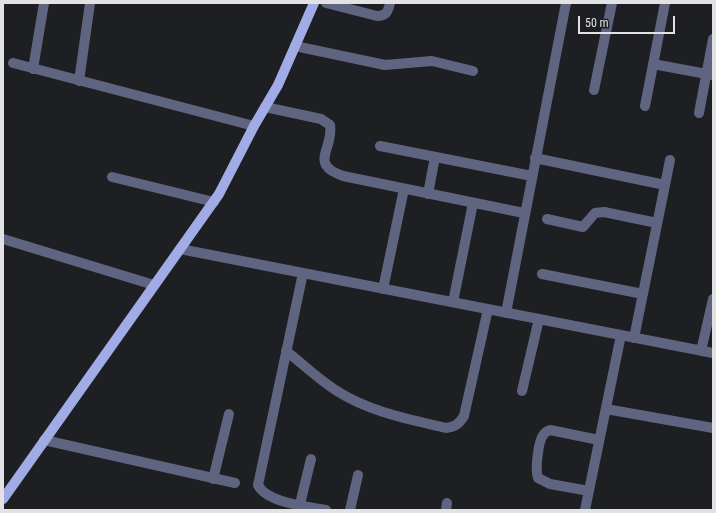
<!DOCTYPE html>
<html>
<head>
<meta charset="utf-8">
<style>
	body { margin:0 }
	#map { position:relative; width:716px; height:513px; overflow:hidden; background:#1e1f22; font-family:"Roboto Condensed",sans-serif }
	canvas { display:block }
	.frame { position:absolute; inset:0; border:4px solid #e2e2e5; pointer-events:none }
	.scale { position:absolute; left:578px; top:16px; width:97px; height:18px; box-sizing:border-box; border:2px solid #e2e2e5; border-top:0; padding-left:5px; font-size:12px; line-height:14px; white-space:nowrap; color:#e2e2e5; -webkit-text-stroke:3px #1e1f22; paint-order:stroke }
</style>
</head>
<body>
<div id="map">
<canvas width="716" height="513"></canvas>
<div class="frame"></div>
<div class="scale">50 m</div>
</div>
<script>
const ctx = document.querySelector('canvas').getContext('2d');
ctx.lineJoin = 'round';
function strokePath(path, color, width, dash) { ctx.strokeStyle = color; ctx.lineWidth = width; ctx.lineCap = dash ? 'butt' : 'round'; ctx.setLineDash(dash || []); ctx.stroke(path); }
strokePath(new Path2D(`
	M326 3 377 16C386 16 388 12 390 3
	M295 46 385 65 432 61 473 71
	M13 63 254 126
	M653 64 712 75
	M33 69 44 3
	M79 81 90 3
	M594 90 612 3
	M645 106 665 3
	M265 107 321 119 330 125C334 149 308 164 343 176L524 213
	M699 113 713 39
	M380 146 532 176
	M535 158 665 185 634 338
	M112 177 214 202
	M665 185 670 160
	M428 194 435 157
	M547 219 583 227 595 213 604 212 657 223
	M3 239 154 285
	M180 249 713 353
	M303 273 258 485C267 503 307 506 326 510
	M542 274 643 294
	M383 289 404 189
	M453 302 473 203
	M506 313 566 3
	M286 351C303 364 319 380 337 391 370 412 408 419 446 428 455 427 459 424 464 416L488 309
	M701 351 713 299
	M522 391 539 319
	M606 409 713 428
	M44 440 235 483
	M213 479 229 414
	M589 491 550 484 538 478C535 470 538 440 544 434 545 432 548 431 550 430L599 440
	M300 504 311 459
	M350 510 358 475
	M446 510 447 503
	M585 510 621 335`), '#5f6581', 10);
strokePath(new Path2D(`
	M3 499 219 194 254 126 278 85 314 3`), '#a1ace7', 10);
</script>
</body>
</html>
